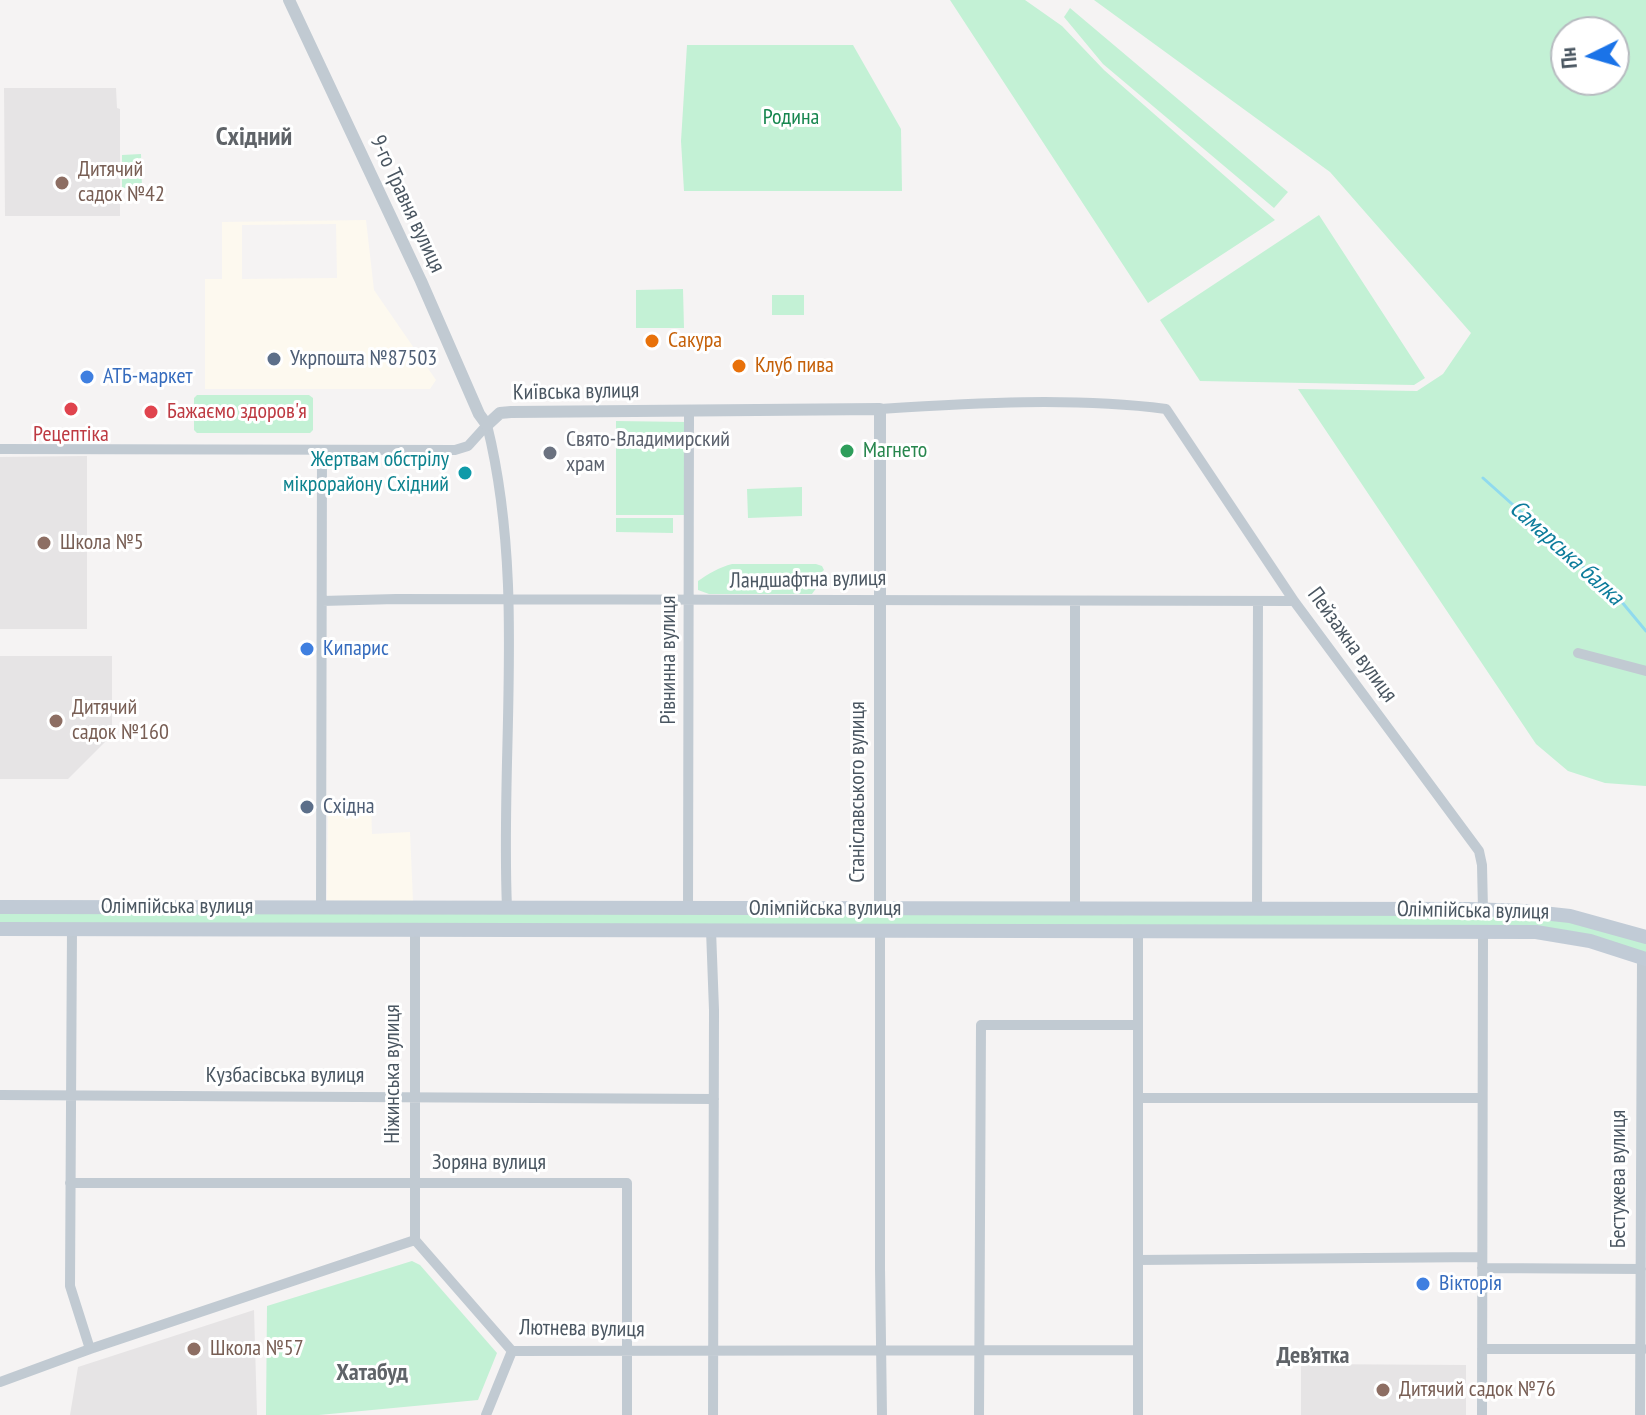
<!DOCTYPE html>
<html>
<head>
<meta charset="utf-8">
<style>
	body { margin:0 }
	#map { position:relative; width:1646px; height:1415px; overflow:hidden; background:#f5f3f3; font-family:"PT Sans Narrow",sans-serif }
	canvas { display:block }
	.north { position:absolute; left:1550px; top:16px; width:80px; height:80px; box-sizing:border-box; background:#fff; border:2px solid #b7bbc0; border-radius:50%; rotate:265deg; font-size:22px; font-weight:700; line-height:32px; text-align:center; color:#4a5661 }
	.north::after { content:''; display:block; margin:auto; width:28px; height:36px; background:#1a73e8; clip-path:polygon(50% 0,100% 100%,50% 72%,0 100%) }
</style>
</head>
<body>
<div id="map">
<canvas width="1646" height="1415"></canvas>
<div class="north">Пн</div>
</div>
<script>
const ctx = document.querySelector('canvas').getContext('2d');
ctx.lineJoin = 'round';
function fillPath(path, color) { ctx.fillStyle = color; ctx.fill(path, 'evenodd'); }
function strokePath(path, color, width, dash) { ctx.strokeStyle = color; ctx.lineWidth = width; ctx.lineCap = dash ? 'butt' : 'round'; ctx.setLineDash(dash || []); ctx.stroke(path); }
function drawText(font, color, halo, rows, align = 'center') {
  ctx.font = font + ' "PT Sans Narrow",sans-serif'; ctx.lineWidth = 6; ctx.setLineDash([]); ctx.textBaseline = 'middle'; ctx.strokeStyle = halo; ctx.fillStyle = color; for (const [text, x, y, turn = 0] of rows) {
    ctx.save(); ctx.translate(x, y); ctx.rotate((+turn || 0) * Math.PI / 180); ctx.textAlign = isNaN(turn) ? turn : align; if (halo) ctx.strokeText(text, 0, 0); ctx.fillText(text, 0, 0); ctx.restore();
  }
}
fillPath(new Path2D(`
	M366 220 374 290 436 380 430 389H205V279H222V222ZM336 224 337 278 242 279V225Z
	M371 804 372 834 410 832 413 901H327L328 805Z`), '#fdf9ef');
fillPath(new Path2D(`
	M4 88H116L117 108 120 109V216H5Z
	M87 456V629H0V457Z
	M0 656H112V735L68 779H0Z
	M254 1310 257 1415H70L78 1367Z
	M1301 1364 1466 1365V1415H1301Z`), '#e6e4e5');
fillPath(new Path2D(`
	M950 0H1025L1062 26 1104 70 1275 220 1148 303Z
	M1094 0H1646V786L1605 783 1568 771 1536 744 1298 389 1417 391 1443 374 1471 333 1330 172ZM1566 32H1614V80H1566Z
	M1070 8 1288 192 1274 208 1103 64 1064 17Z
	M687 45H853L901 129 902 191H684L681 141Z
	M141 154 142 188H122V155Z
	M1319 215 1425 378 1414 385 1200 381 1160 320Z
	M683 289 684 328H636V290Z
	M772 295H804V315H772Z
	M197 395H309L313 398V430L310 433H197L194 430V398Z
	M616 421 687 422 686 515H616Z
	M802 487V516L748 518 747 489Z
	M616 518H673V533L616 532Z
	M732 564H816L822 566 824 570 815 579 817 587 812 594H709L698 590V581C708 574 720 567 732 564Z
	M0 907 1524 911 1646 937V959L1564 936 0 929Z
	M412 1261 420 1265 497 1353 478 1400 319 1415H266L267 1306Z`), '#c3f1d5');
strokePath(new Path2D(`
	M1483 478 1521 512 1550 532 1588 572 1611 589 1646 631`), '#90daee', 3);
strokePath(new Path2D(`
	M880 409C974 403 1072 397 1166 409L1294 601 1479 851 1482 865 1483 910
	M487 425C526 582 500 748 507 908
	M0 449 455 450 468 446 487 425
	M322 601 396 599 1294 601
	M1075 601V910
	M1578 653 1646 671
	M321 908 322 451
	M688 909 689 411
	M1257 909 1258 601
	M72 928 70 1286 90 1349
	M415 930V1240
	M711 930 714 1010 713 1415
	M1138 930V1415
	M880 931V1268L882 1415
	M0 1095 714 1099
	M1138 1098H1482
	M70 1183H627V1415
	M415 1240 512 1351 1138 1350
	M1138 1260 1482 1257
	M1482 1268 1641 1269
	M1482 1349H1644
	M0 1382 90 1349 415 1240
	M486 1415 512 1351
	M979 1415 981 1025H1138
	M1482 1415 1483 932
	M1640 1415 1642 958`), '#c1cad2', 10);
strokePath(new Path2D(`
	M289 0 421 281 479 414 487 425 500 413 511 412 880 409V909`), '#c1cad2', 12);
strokePath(new Path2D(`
	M0 907 1469 909 1524 911 1570 916 1646 937
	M0 929 1536 932 1590 941 1646 959`), '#c1cbd6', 14);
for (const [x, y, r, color] of [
	[62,183,8,"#8d6e63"],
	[652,341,8,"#e8710a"],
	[274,359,8,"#5c6f8a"],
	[739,366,8,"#e8710a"],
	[87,377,8,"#3f7fe0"],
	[71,409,8,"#e0444e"],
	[151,412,8,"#e0444e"],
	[847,451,8,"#2e9e5b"],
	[550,453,8,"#6b7280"],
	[465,473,8,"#0f9aa8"],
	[44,543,8,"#8d6e63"],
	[307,649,8,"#3f7fe0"],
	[56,721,8,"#8d6e63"],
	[307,807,8,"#5c6f8a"],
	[1423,1284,8,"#3f7fe0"],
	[194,1349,8,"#8d6e63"],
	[1383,1390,8,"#8d6e63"]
]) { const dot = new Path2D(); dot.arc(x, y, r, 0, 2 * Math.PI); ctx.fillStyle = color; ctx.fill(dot); strokePath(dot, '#fff', 3); }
drawText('22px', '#17864f', '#fff', [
	["Родина",791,118]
]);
drawText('22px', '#785e54', '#fff', [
	["Дитячий",78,170],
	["садок №42",78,195],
	["Школа №5",60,543],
	["Дитячий",72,708],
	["садок №160",72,733],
	["Школа №57",210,1349],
	["Дитячий садок №76",1399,1390]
], 'left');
drawText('22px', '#4a5661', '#fff', [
	["9-го Травня вулиця",407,204,65],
	["Київська вулиця",576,392,-1],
	["Ландшафтна вулиця",808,580,-1],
	["Пейзажна вулиця",1352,645,54],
	["Рівнинна вулиця",669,660,-90],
	["Станіславського вулиця",858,792,-90],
	["Олімпійська вулиця",177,907],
	["Олімпійська вулиця",825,909],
	["Олімпійська вулиця",1473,911,1],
	["Ніжинська вулиця",393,1074,-90],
	["Кузбасівська вулиця",285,1076],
	["Зоряна вулиця",489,1163],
	["Бестужева вулиця",1619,1179,-90],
	["Лютнева вулиця",582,1329,1]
]);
drawText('22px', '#c56008', '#fff', [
	["Сакура",668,341],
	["Клуб пива",755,366]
], 'left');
drawText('22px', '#4e5e75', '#fff', [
	["Укрпошта №87503",290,359],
	["Східна",323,807]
], 'left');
drawText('22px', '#366cbe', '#fff', [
	["АТБ-маркет",103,377],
	["Кипарис",323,649],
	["Вікторія",1439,1284]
], 'left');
drawText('22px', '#be3a42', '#fff', [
	["Бажаємо здоров'я",167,412],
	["Рецептіка",71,435,"center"]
], 'left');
drawText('22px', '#5b616d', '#fff', [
	["Свято-Владимирский",566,440],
	["храм",566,465]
], 'left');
drawText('22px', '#27864d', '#fff', [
	["Магнето",863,451]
], 'left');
drawText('22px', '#0d838f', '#fff', [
	["Жертвам обстрілу",449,460],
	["мікрорайону Східний",449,485]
], 'right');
drawText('italic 24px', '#0c7c9b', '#fff', [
	["Самарська балка",1566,553,42]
]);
drawText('bold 24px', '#5f6368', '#fff', [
	["Дев’ятка",1313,1356],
	["Хатабуд",372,1373]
]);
drawText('bold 26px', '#5f6368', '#fff', [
	["Східний",254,138]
]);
</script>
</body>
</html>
